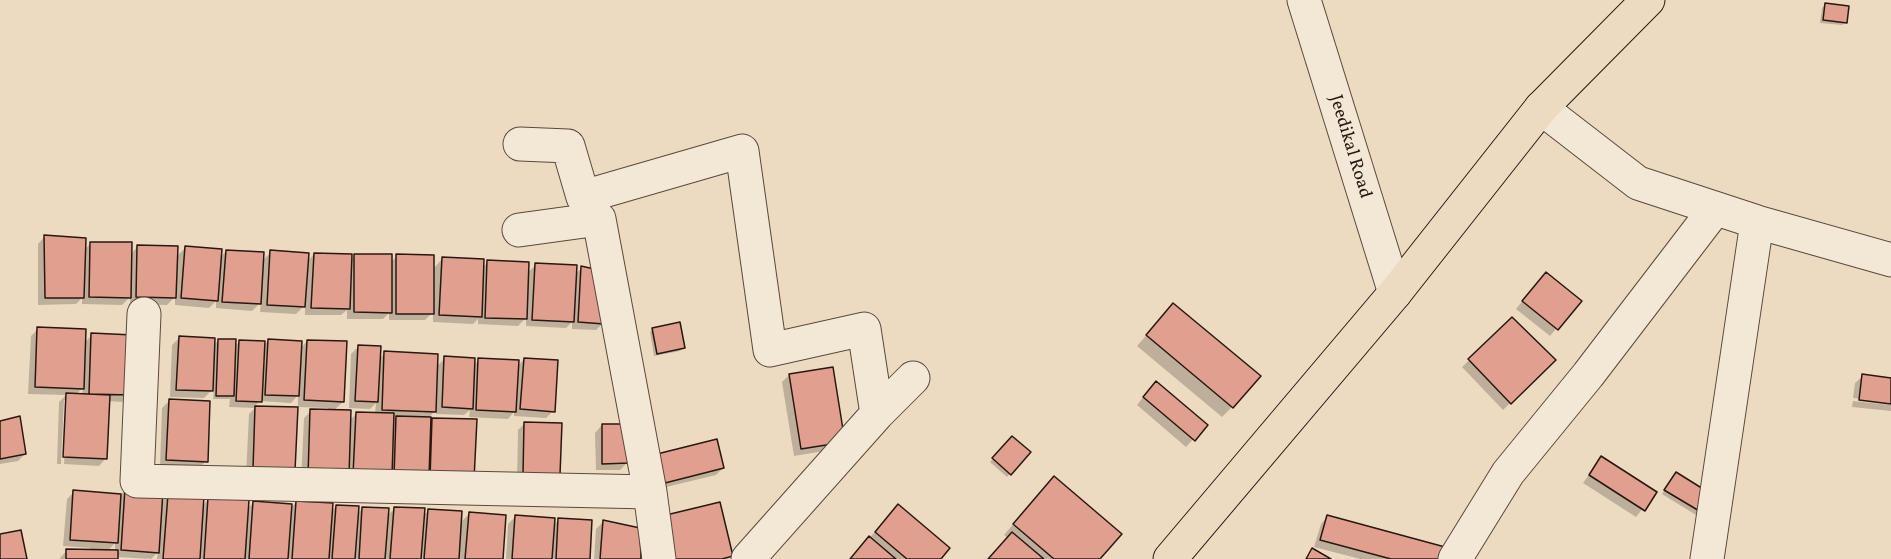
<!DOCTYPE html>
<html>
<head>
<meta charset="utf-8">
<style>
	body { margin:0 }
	canvas { display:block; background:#ecdbc0 }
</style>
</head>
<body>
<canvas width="1891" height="559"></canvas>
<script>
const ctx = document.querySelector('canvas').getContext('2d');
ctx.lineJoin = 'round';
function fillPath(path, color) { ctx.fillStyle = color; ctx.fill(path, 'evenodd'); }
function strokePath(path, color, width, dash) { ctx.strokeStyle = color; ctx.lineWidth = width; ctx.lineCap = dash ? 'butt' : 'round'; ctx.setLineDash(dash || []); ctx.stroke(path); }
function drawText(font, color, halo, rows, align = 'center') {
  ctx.font = font + ' Vollkorn,serif'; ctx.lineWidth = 4.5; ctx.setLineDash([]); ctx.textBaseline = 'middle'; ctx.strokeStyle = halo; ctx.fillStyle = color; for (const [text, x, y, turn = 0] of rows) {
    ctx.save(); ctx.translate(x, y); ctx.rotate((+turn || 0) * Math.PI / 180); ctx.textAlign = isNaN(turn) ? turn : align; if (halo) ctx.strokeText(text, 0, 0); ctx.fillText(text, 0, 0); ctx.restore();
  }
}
fillPath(new Path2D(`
	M1825 4 1846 22 1842 25 1820 23 1822 8Z
	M45 236 84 250 91 243 131 254 138 246 176 257 186 247 220 258 226 251 262 261 271 252 307 262 314 254 350 260 355 255 391 262 397 256 433 269 442 259 483 267 488 262 527 273 536 265 575 274 582 268 603 323 596 330 572 329V322L566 328 526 326V318L518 326 478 324V319L473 324 433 322V312L425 320H389V313L383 319H347V310L341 315H305V305L296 314 260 312 261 302 252 311 216 308V301L209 308 175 305V297L167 305 130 304V297L122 305 82 304V298L76 304 38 305V244Z
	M1539 281 1580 301 1550 336 1516 309Z
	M1164 315 1232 407 1222 417 1137 346Z
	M1512 319 1554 360 1503 410 1462 367Z
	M38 329 84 343 92 335 129 395 122 402 108 401 106 458 99 466 64 464 67 400H64L61 464H57L59 402 66 395 28 394 31 336ZM83 388 82 395H75Z
	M653 329 683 347 680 351 654 356 650 332Z
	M179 338 213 346 219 340 234 347 240 341 263 346 268 341 300 349 307 341 343 402 333 411 350 420 356 414H375L376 403 370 409 349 408 351 354 358 347 379 359 385 353 436 367 445 358 474 365 479 360 517 367 524 359 553 411 546 418 514 416V412L508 419 469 417 470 410 464 415 436 414V410L427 419 429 423 433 419 473 479 301 482 304 418 311 411H328V408L298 407V395L291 403 260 401 254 407 296 409 294 470 246 476 249 414 255 408 229 407 230 399H213L214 388 204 398 170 397 172 345Z
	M789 375 836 449 794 456 782 382Z
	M1863 376 1891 379V402L1853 398 1855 383Z
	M1149 390 1206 425 1186 447 1137 405Z
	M169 401 206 461 199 468 160 467 162 408Z
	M1853 401 1891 405V411L1852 407Z
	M0 422 25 454 18 461 0 464Z
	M525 423 559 474 517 481 518 430Z
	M602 425 627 463 620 470H596L595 433Z
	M1012 438 1029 453 1007 477 990 462Z
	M1601 458 1655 493 1636 517 1583 483Z
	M651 462 723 468 716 475 658 489Z
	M1673 477 1714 497 1701 518 1662 494Z
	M1044 488 1098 559H989L1008 538 1004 535Z
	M126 490 161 503 168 495 202 506 209 499 247 509 253 503 293 506 296 502 331 512 336 506 357 514 363 508 387 516 395 508 423 516 428 511 460 523 469 514 502 559H157L158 552 151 559 117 557 116 559H59L67 550 90 551V548L63 546 67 499 74 492 120 495ZM115 543V551H108Z
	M892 513 939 559H850Z
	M1328 516 1440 559H1360L1314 547 1321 524Z
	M515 517 553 526 559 519 588 559H506L508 524Z
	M603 522 640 559H594L596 529Z`), '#0003');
const building = new Path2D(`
	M1825 3 1849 6 1847 23 1823 20Z
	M44 235 86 238 84 298H45Z
	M90 242H132L131 298 89 297Z
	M137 245 178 246 176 298 136 297Z
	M185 246 222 249 218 301 181 298Z
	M226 250 264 252 261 304 222 302Z
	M270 250 309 253 305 307 267 305Z
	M314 253 352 254 350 309 311 308Z
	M354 254H392V313L354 312Z
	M396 254 434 255V314H396Z
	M442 257 484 259 482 317 439 315Z
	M487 260 529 262 527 319 485 318Z
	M535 263 577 265 574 322 532 320Z
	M581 266 603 271 604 324 578 322Z
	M1546 272 1582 301 1558 330 1522 301Z
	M1173 303 1261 376 1233 408 1146 335Z
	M1512 317 1556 360 1511 404 1468 359Z
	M680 322 685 348 657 354 652 328Z
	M37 327 86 329 84 389 35 387Z
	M91 333 133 335 131 395 89 394Z
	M179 336 215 338 213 391 176 390Z
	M218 339H236L234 396H216Z
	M268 339 302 341 299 396 265 395Z
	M239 340 265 341 262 402 236 401Z
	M307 340 347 341 344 402 304 400Z
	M358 345 381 346 378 402 355 401Z
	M384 351 438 354 436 412 382 410Z
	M444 356 475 358 473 409 442 407Z
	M478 358 519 360 516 412 476 410Z
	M524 358 558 360 555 412 520 409Z
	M833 367 845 442 801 449 789 374Z
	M1862 374 1891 378V404L1859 400Z
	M1156 381 1208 425 1195 441 1143 397Z
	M66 393 110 395 107 459 63 457Z
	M169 399 210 401 208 462 166 460Z
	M255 406 298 407 295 471 253 469Z
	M310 409 351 410 349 477 308 476Z
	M356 412 394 413 392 476 353 475Z
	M20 416 26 454 0 459V421Z
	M396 416 431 417 429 477 394 476Z
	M432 418 477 419 474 480 430 478Z
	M524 422 562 423 560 475 523 474Z
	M602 424H628L629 463 602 464Z
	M1012 436 1031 452 1011 475 992 458Z
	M717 439 724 468 665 483 657 454Z
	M1601 456 1657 492 1645 511 1589 475Z
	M1676 472 1716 497 1706 515 1664 490Z
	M1054 476 1122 534 1100 559H1054L1013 524Z
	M125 488 163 491 159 553 121 550Z
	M73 490 121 494 118 543 70 540Z
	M168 494 204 496 200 559H163Z
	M208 497 249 500 245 559H204Z
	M253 501 292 504 288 559H249Z
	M296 501 333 503 329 559H292Z
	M720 502 733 556 722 559H672L662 516Z
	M898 504 950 548 941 559H907L875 532Z
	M336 505 359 506 355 559H332Z
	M362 507 389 508 385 559H359Z
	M394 507 425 508 421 559H390Z
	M428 509 462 511 459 559H424Z
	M469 512 506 515 503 559H465Z
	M515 515 555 518 552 559H512Z
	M1327 515 1445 547 1442 559H1391L1320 540Z
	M558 518 592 520 590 559H556Z
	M603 520 640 528 641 559H600Z
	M21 530 27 559H0V534Z
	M1012 532 1044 559H988Z
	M869 536 896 559H850Z
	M1312 548 1331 559H1306Z
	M66 549 118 550V559H66Z`);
fillPath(building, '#e09f8f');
strokePath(building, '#291810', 1.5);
const minor = new Path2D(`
	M1541 108 1638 183 1757 222 1891 260
	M520 144 568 146 583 197 742 151 770 350 864 329 877 414
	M519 230 599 219 650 492 659 559
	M144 314 137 481 650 492
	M748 559 877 414 913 378
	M1455 559 1508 473 1588 375 1715 209
	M1707 559 1757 222`);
const tertiary = new Path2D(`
	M1304 0 1395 293`);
const primary = new Path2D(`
	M1170 559 1395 293 1541 108 1648 0`);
strokePath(minor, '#5a493c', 35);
strokePath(tertiary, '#5a493c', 35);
strokePath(primary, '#291810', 35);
strokePath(minor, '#f3e8d6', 33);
strokePath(tertiary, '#f3e8d6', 33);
strokePath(primary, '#ecdbc0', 33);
drawText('18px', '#291810', '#f3e8d6', [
	["Jeedikal Road",1349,147,73]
]);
</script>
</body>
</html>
